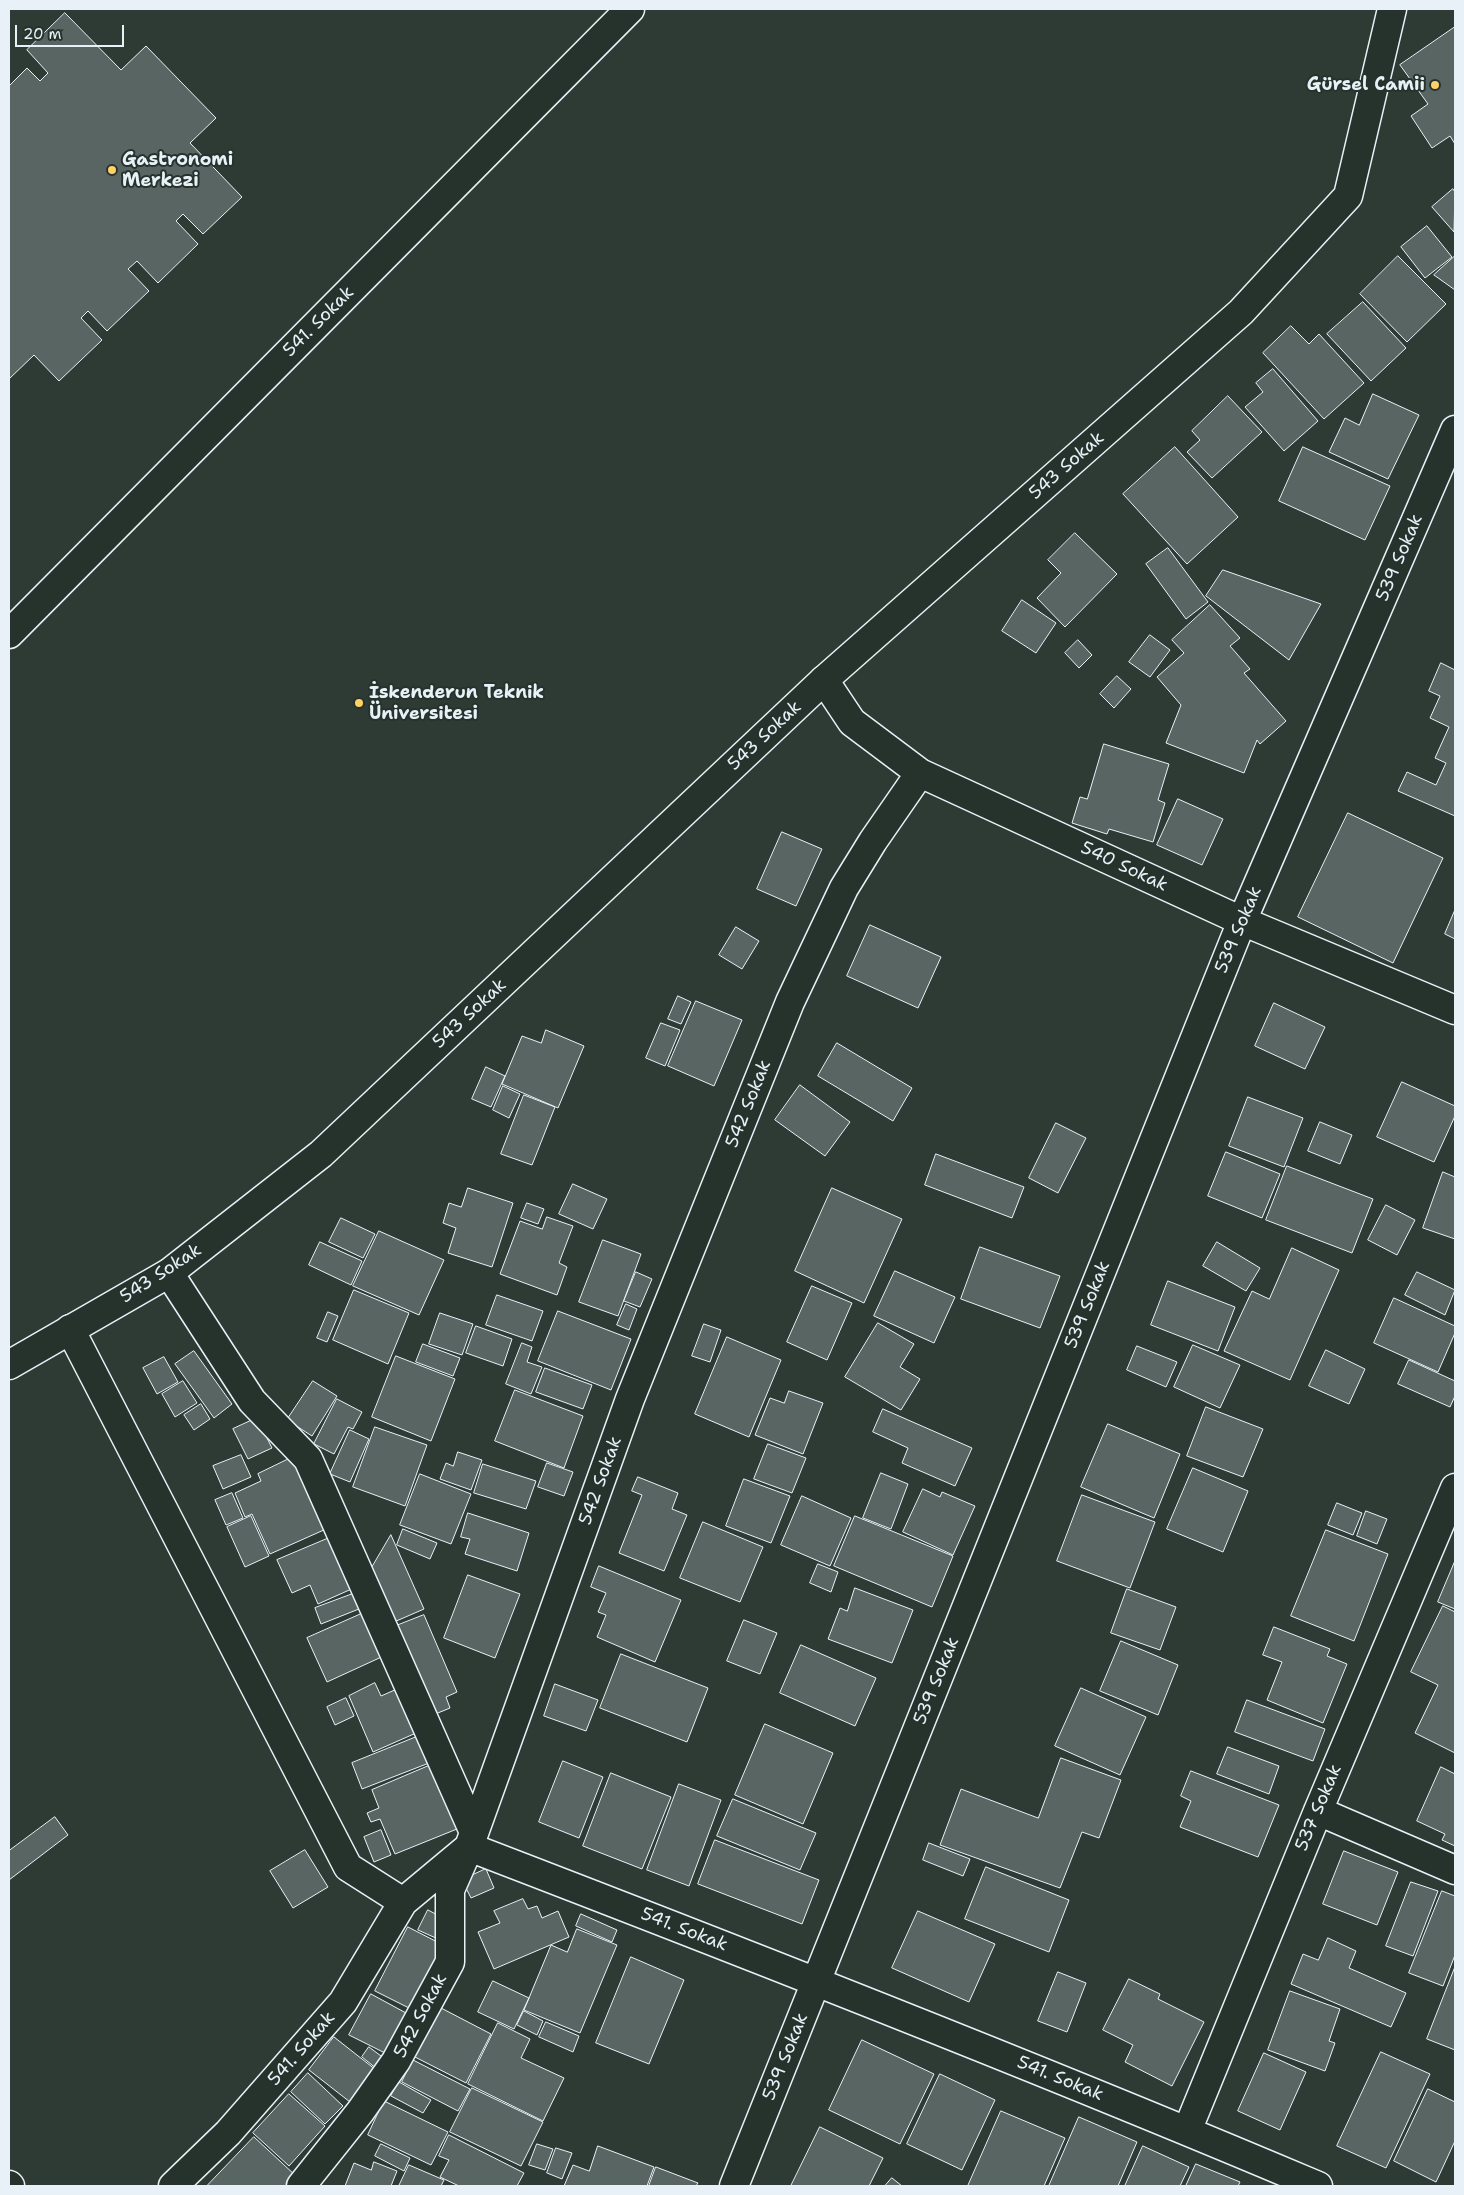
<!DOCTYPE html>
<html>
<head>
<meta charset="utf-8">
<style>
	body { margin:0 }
	#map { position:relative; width:1464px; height:2195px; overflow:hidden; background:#2e3b35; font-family:"Shantell Sans",sans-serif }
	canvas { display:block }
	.frame { position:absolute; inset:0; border:10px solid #e8f1f8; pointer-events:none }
	.scale { position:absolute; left:15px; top:25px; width:109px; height:22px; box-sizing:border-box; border:2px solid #e8f1f8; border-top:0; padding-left:6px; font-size:15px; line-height:18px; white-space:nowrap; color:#e8f1f8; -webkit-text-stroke:4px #26332d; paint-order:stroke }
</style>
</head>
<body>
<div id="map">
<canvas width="1464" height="2195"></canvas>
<div class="frame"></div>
<div class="scale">20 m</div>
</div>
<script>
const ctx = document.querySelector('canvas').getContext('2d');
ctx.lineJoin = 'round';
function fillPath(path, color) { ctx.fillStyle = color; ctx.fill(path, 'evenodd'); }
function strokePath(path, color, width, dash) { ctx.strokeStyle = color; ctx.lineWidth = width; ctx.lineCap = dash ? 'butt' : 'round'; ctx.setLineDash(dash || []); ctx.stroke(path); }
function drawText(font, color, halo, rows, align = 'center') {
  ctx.font = font + ' "Shantell Sans",sans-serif'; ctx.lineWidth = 4; ctx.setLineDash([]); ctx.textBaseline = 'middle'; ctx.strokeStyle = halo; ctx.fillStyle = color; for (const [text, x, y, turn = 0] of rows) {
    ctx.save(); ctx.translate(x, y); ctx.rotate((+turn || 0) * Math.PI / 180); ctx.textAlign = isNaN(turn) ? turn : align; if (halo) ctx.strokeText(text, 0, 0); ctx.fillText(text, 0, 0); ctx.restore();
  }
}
const building = new Path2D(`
	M65 13 121 70 146 46 216 118 190 143 242 197 203 234 183 214 176 221 198 244 158 283 137 261 128 269 149 291 107 331 88 311 81 318 102 340 59 381 34 355 9 379V86L27 68 40 81 48 73 27 50Z
	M1455 27V144L1450 136 1432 148 1411 116 1428 104 1400 65Z
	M1453 189 1455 192 1454 232 1432 207Z
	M1427 226 1452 257 1425 278 1401 247Z
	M1398 256 1446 304 1407 342 1360 294Z
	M1455 256V290L1434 275Z
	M1363 302 1406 348 1371 381 1327 334Z
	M1291 326 1309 344 1319 334 1364 383 1324 419 1263 353Z
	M1273 369 1318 421 1284 451 1245 407 1263 392 1256 383Z
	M1373 394 1419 415 1388 479 1329 452 1345 418 1359 425Z
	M1228 396 1262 432 1212 478 1187 452 1200 440 1192 431Z
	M1175 447 1238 517 1187 564 1123 494Z
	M1303 447 1390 486 1365 540 1279 501Z
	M1075 533 1117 574 1065 627 1037 598 1061 573 1048 560Z
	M1168 548 1208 602 1186 619 1146 564Z
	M1223 570 1321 604 1289 660 1206 596Z
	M1022 600 1056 623 1036 653 1002 631Z
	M1210 605 1240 638 1230 646 1250 669 1244 673 1286 721 1260 744 1257 740 1244 773 1166 743 1181 705 1157 677 1184 653 1172 640Z
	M1150 635 1170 650 1150 677 1129 662Z
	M1078 640 1092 655 1079 668 1065 653Z
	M1441 663 1455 670V816L1398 791 1407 772 1436 785 1446 763 1435 758 1449 727 1430 718 1440 696 1429 691Z
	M1117 676 1131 689 1114 708 1100 694Z
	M1104 744 1169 764 1158 800 1165 803 1153 842 1109 829 1107 834 1072 823 1080 797 1087 799Z
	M1178 799 1223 819 1202 865 1157 845Z
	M1348 813 1443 858 1393 963 1298 917Z
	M782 832 822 849 796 906 757 889Z
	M1455 910V939L1445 934Z
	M870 925 941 957 918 1008 847 976Z
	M736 927 759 941 742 969 719 955Z
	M678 996 691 1002 681 1024 668 1019Z
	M696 1001 742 1020 714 1086 668 1066Z
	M1274 1003 1325 1027 1305 1069 1255 1046Z
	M661 1023 680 1030 665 1066 646 1058Z
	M546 1030 584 1046 558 1108 502 1084 522 1036 541 1043Z
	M837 1043 912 1088 893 1121 818 1076Z
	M486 1067 505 1076 491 1107 472 1099Z
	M1402 1082 1455 1106V1116L1434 1162 1377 1137Z
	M800 1085 850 1122 825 1156 775 1120Z
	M503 1086 520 1094 509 1118 493 1110Z
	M524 1095 555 1107 532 1165 501 1154Z
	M1248 1097 1303 1118 1284 1167 1229 1146Z
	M1320 1122 1352 1135 1340 1164 1308 1151Z
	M1056 1123 1086 1138 1058 1193 1029 1178Z
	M1226 1152 1280 1174 1262 1218 1208 1196Z
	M936 1154 1024 1187 1012 1218 925 1185Z
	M1287 1166 1373 1199 1352 1253 1266 1220Z
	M1443 1172 1455 1177V1239L1423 1228Z
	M573 1184 607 1199 593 1229 559 1214Z
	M468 1188 513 1203 492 1267 448 1253 456 1228 443 1223 449 1203 461 1207Z
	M832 1188 902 1219 864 1303 795 1271Z
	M527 1203 544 1209 538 1224 521 1218Z
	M1386 1205 1415 1220 1397 1255 1368 1240Z
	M547 1217 573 1226 559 1263 567 1267 557 1295 500 1274 520 1221 542 1229Z
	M341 1218 375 1234 363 1258 329 1242Z
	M379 1231 444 1260 419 1315 353 1286Z
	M603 1240 641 1254 618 1316 579 1302Z
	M320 1242 362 1261 351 1285 309 1265Z
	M1217 1242 1260 1268 1246 1291 1203 1266Z
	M980 1247 1060 1276 1040 1328 961 1299Z
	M1292 1248 1339 1270 1290 1380 1224 1351 1252 1291 1269 1299Z
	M895 1271 955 1297 934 1343 874 1316Z
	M636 1272 652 1279 640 1307 624 1301Z
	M1417 1272 1455 1290 1445 1315 1405 1295Z
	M1168 1281 1235 1307 1218 1351 1151 1325Z
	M812 1286 852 1303 827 1360 787 1342Z
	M354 1290 409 1313 388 1364 333 1340Z
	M497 1295 543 1311 532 1341 486 1325Z
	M1394 1298 1455 1326V1333L1438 1372 1374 1343Z
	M626 1304 637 1309 629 1330 617 1325Z
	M558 1311 631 1339 611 1390 538 1361Z
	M328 1312 338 1316 327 1342 317 1338Z
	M440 1313 473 1324 462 1355 429 1344Z
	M878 1323 914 1344 900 1367 920 1379 901 1410 845 1377Z
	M704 1324 721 1330 710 1362 692 1356Z
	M476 1326 512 1339 503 1366 466 1353Z
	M727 1337 781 1360 749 1437 695 1414Z
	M522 1343 532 1347 527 1362 542 1367 531 1394 506 1384Z
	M423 1344 460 1358 453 1376 416 1362Z
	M1193 1345 1240 1365 1220 1408 1174 1387Z
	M1137 1346 1177 1362 1166 1387 1127 1370Z
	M1326 1350 1365 1369 1349 1404 1309 1386Z
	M194 1351 232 1404 214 1418 175 1364Z
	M396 1356 455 1379 431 1441 372 1417Z
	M164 1357 178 1382 157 1394 143 1368Z
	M1409 1360 1455 1381V1396L1450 1407 1398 1384Z
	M545 1368 592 1385 583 1409 536 1392Z
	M183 1381 197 1403 175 1417 162 1394Z
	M313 1381 337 1396 312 1436 287 1420Z
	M515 1390 583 1416 564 1468 495 1441Z
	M789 1391 823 1403 803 1454 755 1435 770 1398 784 1403Z
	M337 1399 362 1412 353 1429 348 1427 334 1454 314 1444Z
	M201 1404 210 1419 194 1430 184 1415Z
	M1206 1407 1263 1429 1243 1477 1187 1456Z
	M883 1409 972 1448 955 1486 902 1463 908 1448 873 1432Z
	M257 1418 272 1448 248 1459 233 1429Z
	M1108 1424 1180 1454 1154 1518 1081 1487Z
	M375 1427 427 1445 405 1506 353 1487Z
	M350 1430 369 1439 350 1482 330 1474Z
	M768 1444 806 1458 792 1493 754 1479Z
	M458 1452 482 1460 471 1490 440 1479 446 1463 453 1466Z
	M241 1455 251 1477 223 1489 213 1466Z
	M293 1457 326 1529 270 1554 252 1514 245 1517 235 1493 261 1481 258 1474Z
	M547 1463 573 1472 564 1496 538 1487Z
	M483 1464 536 1481 526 1509 474 1493Z
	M1193 1468 1248 1491 1223 1552 1167 1529Z
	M881 1473 908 1484 891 1529 863 1518Z
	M420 1474 471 1494 451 1544 400 1525Z
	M638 1477 678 1493 672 1509 687 1515 664 1571 619 1553 642 1495 632 1491Z
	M744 1479 790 1496 771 1543 726 1526Z
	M923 1489 940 1497 942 1492 975 1506 953 1555 903 1532Z
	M232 1493 243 1518 226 1525 215 1500Z
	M1082 1495 1155 1522 1130 1588 1057 1561Z
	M802 1496 851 1518 830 1566 781 1545Z
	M1337 1503 1362 1513 1353 1535 1328 1525Z
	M1366 1511 1387 1519 1377 1544 1357 1536Z
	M468 1513 529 1533 517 1571 465 1554 470 1539 461 1537Z
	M251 1516 269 1556 245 1567 227 1527Z
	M855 1516 953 1556 932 1607 834 1566Z
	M703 1522 763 1547 740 1602 680 1578Z
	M403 1529 437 1543 430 1559 397 1545Z
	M1326 1530 1388 1554 1354 1641 1291 1616Z
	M391 1535 424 1609 394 1622 371 1569Z
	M334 1536 356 1587 318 1604 310 1585 292 1593 277 1560Z
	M1455 1561V1609L1438 1602Z
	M818 1564 838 1572 831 1592 810 1583Z
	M599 1566 681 1600 655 1662 597 1637 606 1615 598 1612 606 1593 591 1587Z
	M468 1575 520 1594 495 1658 444 1638Z
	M855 1588 913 1610 892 1663 828 1639 840 1608 847 1611Z
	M1127 1589 1176 1607 1160 1650 1111 1633Z
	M358 1592 364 1607 321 1624 315 1608Z
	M1443 1606 1455 1612V1753L1415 1733 1438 1685 1411 1672Z
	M368 1611 388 1654 327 1682 307 1638Z
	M424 1615 457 1692 446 1697 450 1708 433 1715 396 1626Z
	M744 1620 777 1633 760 1674 727 1661Z
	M1274 1627 1330 1649 1327 1656 1347 1664 1323 1723 1267 1700 1282 1662 1263 1655Z
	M1121 1641 1178 1665 1158 1715 1100 1691Z
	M801 1645 876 1678 855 1726 780 1693Z
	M621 1654 708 1688 687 1742 600 1708Z
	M375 1683 381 1696 397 1689 416 1733 373 1752 349 1696Z
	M555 1684 598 1700 586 1731 544 1716Z
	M1081 1688 1146 1717 1120 1775 1055 1746Z
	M346 1698 354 1716 335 1725 327 1707Z
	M1247 1700 1325 1729 1313 1761 1235 1732Z
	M765 1724 833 1753 803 1824 735 1795Z
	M419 1736 429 1763 362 1789 352 1763Z
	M1228 1747 1279 1766 1269 1794 1217 1774Z
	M1061 1758 1121 1780 1099 1838 1082 1832 1060 1888 940 1845 961 1789 1038 1818Z
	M563 1761 603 1777 579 1838 539 1822Z
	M431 1765 457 1829 395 1854 380 1819 371 1822 367 1813 379 1808 372 1790Z
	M1441 1767 1455 1774V1846L1442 1840 1445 1834 1417 1821Z
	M1191 1771 1279 1805 1258 1857 1180 1827 1191 1801 1181 1796Z
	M611 1773 671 1797 642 1869 583 1846Z
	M679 1784 721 1800 689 1886 647 1870Z
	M733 1799 816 1833 800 1870 717 1836Z
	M55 1817 68 1835 9 1880V1851Z
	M381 1830 391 1855 374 1862 364 1837Z
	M715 1840 819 1880 802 1924 698 1884Z
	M929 1843 970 1859 963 1876 923 1860Z
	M305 1850 328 1887 293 1908 270 1871Z
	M1344 1851 1398 1872 1377 1925 1323 1904Z
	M986 1867 1069 1900 1049 1952 965 1919Z
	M486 1869 494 1888 471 1898 462 1880Z
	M1411 1882 1438 1891 1413 1956 1386 1946Z
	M1442 1891 1455 1896V1955L1443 1986 1409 1973Z
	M523 1899 528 1909 537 1906 542 1918 558 1911 569 1937 494 1969 478 1932 500 1923 494 1911Z
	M428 1910 447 1920 438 1939 418 1930Z
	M918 1911 995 1944 969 2002 892 1968Z
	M581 1914 617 1930 612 1942 576 1926Z
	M408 1927 445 1946 413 2010 375 1991Z
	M577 1929 617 1945 580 2033 524 2010 551 1945 567 1952Z
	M1328 1938 1356 1951 1349 1968 1406 1993 1391 2027 1291 1984 1303 1954 1318 1960Z
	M631 1957 684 1980 649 2064 596 2043Z
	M1455 1967V2050L1427 2039Z
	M1058 1972 1086 1983 1067 2032 1038 2021Z
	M1129 1979 1160 1994 1158 1999 1204 2022 1172 2086 1125 2062 1133 2045 1103 2030Z
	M493 1981 529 1998 514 2029 478 2012Z
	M1290 1991 1340 2009 1329 2041 1335 2043 1325 2071 1268 2050Z
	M371 1994 406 2013 385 2053 349 2035Z
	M441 2008 491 2034 466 2083 415 2057Z
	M524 2011 543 2021 537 2035 517 2025Z
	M546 2022 579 2036 573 2052 539 2037Z
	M498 2023 530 2039 521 2058 564 2078 543 2121 468 2084Z
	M334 2037 376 2070 350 2102 309 2070Z
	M862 2040 934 2074 900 2144 829 2110Z
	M369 2047 385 2059 377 2069 362 2057Z
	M1381 2052 1430 2074 1386 2168 1337 2146Z
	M1264 2053 1306 2072 1280 2130 1238 2111Z
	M413 2060 470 2089 458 2111 402 2082Z
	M308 2073 343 2106 325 2124 291 2092Z
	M940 2074 995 2100 962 2170 907 2144Z
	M399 2082 431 2100 423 2113 391 2096Z
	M472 2088 543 2122 521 2166 450 2132Z
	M1428 2089 1455 2102V2141L1436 2182 1394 2161Z
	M289 2094 325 2126 289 2166 253 2133Z
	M384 2101 448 2132 431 2165 368 2135Z
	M1001 2111 1065 2138 1044 2186H968Z
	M1079 2117 1137 2142 1118 2186H1049Z
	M820 2127 883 2158 869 2186H791Z
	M449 2135 524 2173 517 2186H459L440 2177 449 2160 439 2156Z
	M254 2137 296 2176 286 2186H207Z
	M381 2144 410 2158 404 2171 375 2156Z
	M537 2144 553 2149 545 2170 529 2165Z
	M598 2146 654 2167 647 2186H564L573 2165 589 2171Z
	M1143 2146 1189 2167 1180 2186H1125Z
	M556 2148 572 2153 562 2179 547 2173Z
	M374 2162 397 2171 391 2186H345L354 2163 371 2170Z
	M1196 2164 1240 2182 1238 2186H1186Z
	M409 2165 444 2180 441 2186H399Z
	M656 2167 698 2183 696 2186H649Z
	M892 2178 902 2186H885Z`);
fillPath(building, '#596563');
strokePath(building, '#e8f1f8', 1);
const minor = new Path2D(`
	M9 634 630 9
	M824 680 852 722 920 773 1242 921 1455 1010
	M169 1273 252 1401 308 1459 473 1830
	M70 1329 348 1867 403 1902
	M1318 1811 1455 1870
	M1187 2131 1318 1811 1455 1488
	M9 2185 10 2186
	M173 2186 228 2133 343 2002 403 1902 469 1847C753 1956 1037 2067 1318 2186
	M301 2186 360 2112 396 2061 450 1962V1890L469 1847 630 1399 790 1002 844 888 873 841 920 773
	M734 2186 1242 921 1455 430`);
const tertiary = new Path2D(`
	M9 1365 169 1273 321 1154 824 680 1241 312 1348 196 1392 9`);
strokePath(minor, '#e8f1f8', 31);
strokePath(tertiary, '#e8f1f8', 31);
strokePath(minor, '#26332d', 28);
strokePath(tertiary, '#26332d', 28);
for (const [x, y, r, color] of [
	[1435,85,5,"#ffd166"],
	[112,170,5,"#ffd166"],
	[359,703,5,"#ffd166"]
]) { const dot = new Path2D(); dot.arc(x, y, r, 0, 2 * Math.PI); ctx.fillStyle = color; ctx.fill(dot); strokePath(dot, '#26332d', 2); }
drawText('bold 18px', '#e8f1f8', '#26332d', [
	["Gürsel Camii",1425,85,"right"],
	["Gastronomi",122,160],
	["Merkezi",122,181],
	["İskenderun Teknik",369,693],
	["Üniversitesi",369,714]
], 'left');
drawText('18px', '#e8f1f8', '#26332d', [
	["541. Sokak",319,322,-45],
	["543 Sokak",1067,466,-41],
	["539 Sokak",1400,558,-67],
	["543 Sokak",765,736,-43],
	["540 Sokak",1124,867,25],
	["539 Sokak",1239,930,-67],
	["543 Sokak",470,1014,-43],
	["542 Sokak",749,1104,-68],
	["543 Sokak",161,1274,-33],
	["539 Sokak",1088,1305,-68],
	["542 Sokak",601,1481,-70],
	["539 Sokak",937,1681,-68],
	["537 Sokak",1319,1808,-67],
	["541. Sokak",684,1930,21],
	["542 Sokak",421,2016,-62],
	["541. Sokak",302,2049,-49],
	["539 Sokak",786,2057,-68],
	["541. Sokak",1060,2079,22]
]);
</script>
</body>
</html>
